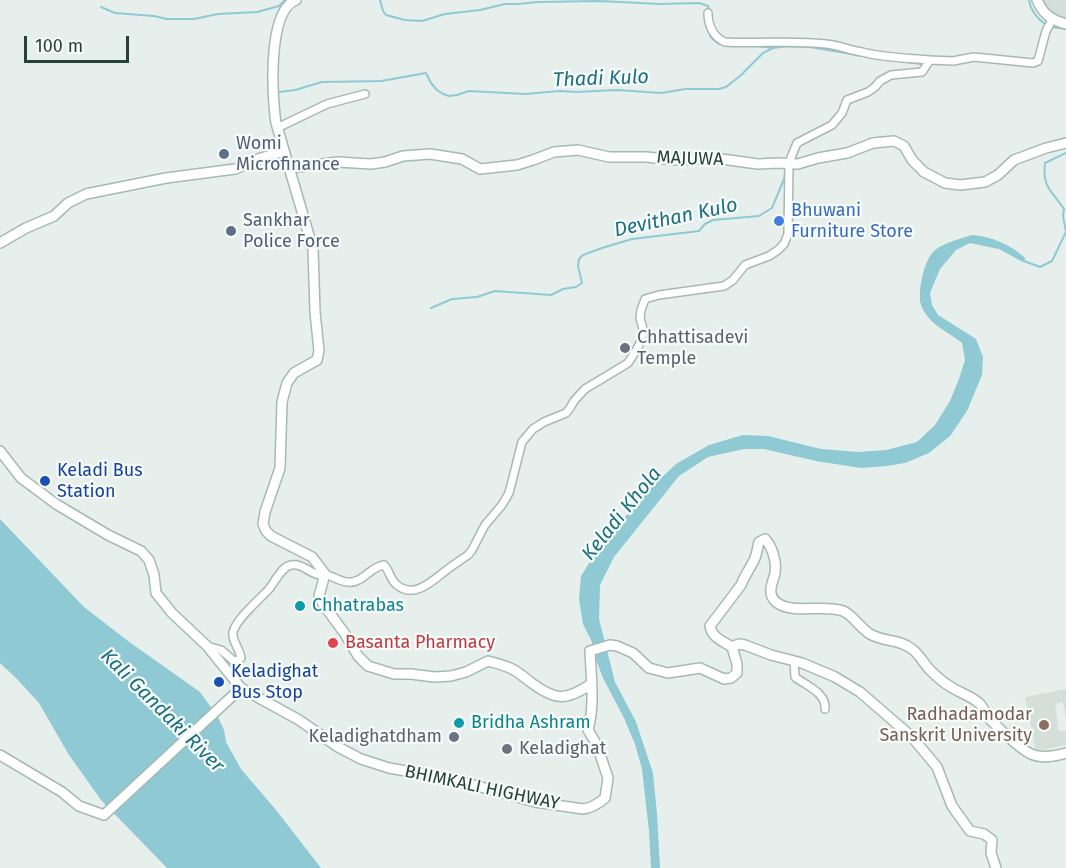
<!DOCTYPE html>
<html>
<head>
<meta charset="utf-8">
<style>
	body { margin:0 }
	#map { position:relative; width:1066px; height:868px; overflow:hidden; background:#e6efeb; font-family:"Fira Sans",sans-serif }
	canvas { display:block }
	.scale { position:absolute; left:24px; top:36px; width:105px; height:27px; box-sizing:border-box; border:3px solid #24423a; border-top:0; padding-left:8px; font-size:18px; line-height:21px; white-space:nowrap; color:#24423a; -webkit-text-stroke:4px #f7fbf9; paint-order:stroke }
</style>
</head>
<body>
<div id="map">
<canvas width="1066" height="868"></canvas>
<div class="scale">100 m</div>
</div>
<script>
const ctx = document.querySelector('canvas').getContext('2d');
ctx.lineJoin = 'round';
function fillPath(path, color) { ctx.fillStyle = color; ctx.fill(path, 'evenodd'); }
function strokePath(path, color, width, dash) { ctx.strokeStyle = color; ctx.lineWidth = width; ctx.lineCap = dash ? 'butt' : 'round'; ctx.setLineDash(dash || []); ctx.stroke(path); }
function drawText(font, color, halo, rows, align = 'center') {
  ctx.font = font + ' "Fira Sans",sans-serif'; ctx.lineWidth = 4.5; ctx.setLineDash([]); ctx.textBaseline = 'middle'; ctx.strokeStyle = halo; ctx.fillStyle = color; for (const [text, x, y, turn = 0] of rows) {
    ctx.save(); ctx.translate(x, y); ctx.rotate((+turn || 0) * Math.PI / 180); ctx.textAlign = isNaN(turn) ? turn : align; if (halo) ctx.strokeText(text, 0, 0); ctx.fillText(text, 0, 0); ctx.restore();
  }
}
fillPath(new Path2D(`
	M1038 0H1066V21L1056 19Z
	M1066 689V719L1063 702 1055 704 1059 731H1066V745L1036 751 1025 697Z`), '#d4dfda');
fillPath(new Path2D(`
	M972 235C991 236 1011 245 1025 258V262H1023L999 249 970 243 956 250 940 269 930 293 932 305 938 315 976 339 983 357 982 375 967 411 950 436 929 453 905 463 887 466 861 468 816 461 764 449H744L708 457 679 476 614 557 600 585 599 619 615 682 636 722 653 773 657 814 660 868H651L649 831 642 769 635 744 624 718 603 678 593 652 592 642 583 624 579 599 581 576 593 557 642 496 676 464 709 445 743 435 768 436 821 449 858 452 886 450 917 442 935 425 950 401 959 379 965 360 962 343C951 334 937 328 928 317 926 314 922 309 921 305 917 293 924 261 933 252 942 243 960 239 972 235Z
	M0 519 84 607 128 641 200 692 218 717 224 730 226 742 241 769 276 810 321 868H167L101 800 69 755 39 703 17 679 0 663Z`), '#8ec9d4');
strokePath(new Path2D(`
	M380 0 383 11 386 15 405 20 422 21 445 14 480 10 505 4H518L538 2 600 1 660 4 699 3 708 6 709 11
	M1029 0C1030 10 1038 19 1046 25
	M101 7 115 13 154 16 167 19H194L218 14 257 12 279 6 285 0
	M1051 27 1066 29
	M711 31 710 36C717 44 724 47 735 46
	M758 46 773 48
	M890 60 922 64
	M279 92 295 90 322 82 381 81 426 73 431 83 437 90 443 94 449 96 457 95 469 91 525 94 560 91 576 92 617 90 661 93 685 89H719L726 87 740 76 763 53 773 48 789 46 810 47 875 58
	M1024 261 1040 267 1052 261 1066 232 1063 216 1064 209C1052 190 1042 189 1045 163L1066 153
	M431 308 452 299 477 297 495 291 551 295 563 289 576 287 582 283 578 266 579 259 583 255 602 248 632 239 699 231 705 224 713 220 759 216 772 208 784 179 786 168`), '#8ec9d4', 2);
const street = new Path2D(`
	M708 13C708 25 713 37 725 42 759 44 792 40 826 44 838 45 849 50 862 52 884 58 908 58 930 60
	M277 128 327 104 365 94
	M207 646 221 650 235 662 241 658C240 649 231 640 233 632 237 618 259 600 269 589 275 582 281 567 291 565 301 563 307 571 316 574 321 576 326 574 330 576 336 578 342 582 348 582 362 584 371 566 384 565 390 571 390 580 397 585 415 600 434 579 448 569 454 564 461 560 468 555L472 550 485 525 502 505 509 493 522 442 533 429 544 422 566 413 570 408 574 401 585 389 628 363 637 349 642 339 643 329 640 318 641 310 645 299 659 295 724 286 733 280 745 265 769 256 778 250 784 244 788 234 789 163 792 155 797 143 832 125 842 113 847 100 868 92 875 87 880 81 891 75 922 72 930 60 953 61 974 57 1033 63 1038 61 1046 31 1052 20
	M794 661 795 677C805 685 827 693 825 709`);
const secondary = new Path2D(`
	M296 0C267 11 272 97 276 123L313 249 315 312 319 351 317 360 294 373 287 383 282 402 280 468 265 512 263 524 266 531 271 536 312 557 325 574 319 596 323 604 345 634 358 656 368 666 394 674H411L434 677 451 676 466 672 488 661C495 663 503 665 510 668 517 671 523 676 529 681 554 700 565 702 591 684
	M1037 0C1043 14 1051 20 1066 24
	M290 168 338 162 371 164 385 162 403 156 430 154 462 159 480 169 517 165 533 160 554 152 578 150 609 157H646L676 160 714 158 758 164 778 163 798 164 818 158 847 153 873 143 894 141 904 146 912 160 924 172 945 183 960 185 985 182 998 175 1014 160 1046 148 1066 143
	M0 243 26 228 54 216 68 203 86 194 166 178 235 169 258 159 284 151
	M0 451 21 478 56 504 108 535 141 551 149 560 154 575 156 593 172 613 207 646 241 688 299 720 338 747 361 759 389 768 452 779 535 802 583 809C592 808 598 804 605 798L608 778 597 745 588 730C595 705 591 677 590 651L610 645 617 646 633 653 649 668 668 673 700 668 724 679 731 678 737 673V664L732 647C723 641 712 638 710 626L741 585C744 577 749 570 753 562 757 556 757 549 759 542L765 539C772 546 777 562 775 573 773 583 766 593 776 602 792 615 823 604 843 611 852 614 860 628 870 634 883 642 900 639 912 649 920 655 924 664 930 670 936 676 944 683 951 687 960 693 971 696 979 703 983 707 985 713 989 718 997 727 1020 749 1031 754 1042 759 1055 756 1066 753
	M732 647 739 644 745 645 771 655 802 663 835 677 860 692 912 737 937 767 952 806 970 831 984 834 992 840 991 853 996 868
	M0 755 62 792 79 806 104 815 241 688`);
strokePath(street, '#a8b8b2', 10);
strokePath(secondary, '#a4bbb3', 12);
strokePath(street, '#fff', 7);
strokePath(secondary, '#fff', 9);
for (const [x, y, r, color] of [
	[224,154,6,"#5c6f8a"],
	[779,221,6,"#3f7fe0"],
	[231,231,6,"#5c6f8a"],
	[625,348,6,"#6b7280"],
	[45,481,6,"#1a4fb4"],
	[300,606,6,"#0f9aa8"],
	[333,643,6,"#e0444e"],
	[219,682,6,"#1a4fb4"],
	[459,723,6,"#0f9aa8"],
	[1044,725,6,"#8d6e63"],
	[454,737,6,"#6b7280"],
	[507,749,6,"#6b7280"]
]) { const dot = new Path2D(); dot.arc(x, y, r, 0, 2 * Math.PI); ctx.fillStyle = color; ctx.fill(dot); strokePath(dot, '#f7fbf9', 2); }
drawText('18px', '#4e5e75', '#f7fbf9', [
	["Womi",236,144],
	["Microfinance",236,165],
	["Sankhar",243,221],
	["Police Force",243,242]
], 'left');
drawText('18px', '#24423a', '#f7fbf9', [
	["MAJUWA",690,159,2],
	["BHIMKALI HIGHWAY",482,788,12]
]);
drawText('18px', '#366cbe', '#f7fbf9', [
	["Bhuwani",791,211],
	["Furniture Store",791,232]
], 'left');
drawText('18px', '#5b616d', '#f7fbf9', [
	["Chhattisadevi",637,338],
	["Temple",637,359],
	["Keladighatdham",442,737,"right"],
	["Keladighat",519,749]
], 'left');
drawText('18px', '#164399', '#f7fbf9', [
	["Keladi Bus",57,471],
	["Station",57,492],
	["Keladighat",231,672],
	["Bus Stop",231,693]
], 'left');
drawText('18px', '#0d838f', '#f7fbf9', [
	["Chhatrabas",312,606],
	["Bridha Ashram",471,723]
], 'left');
drawText('18px', '#be3a42', '#f7fbf9', [
	["Basanta Pharmacy",345,643]
], 'left');
drawText('18px', '#785e54', '#f7fbf9', [
	["Radhadamodar",1032,715],
	["Sanskrit University",1032,736]
], 'right');
drawText('italic 20px', '#1c6f80', '#f7fbf9', [
	["Thadi Kulo",601,79,-2],
	["Devithan Kulo",676,218,-12],
	["Keladi Khola",622,514,-51],
	["Kali Gandaki River",162,711,45]
]);
</script>
</body>
</html>
